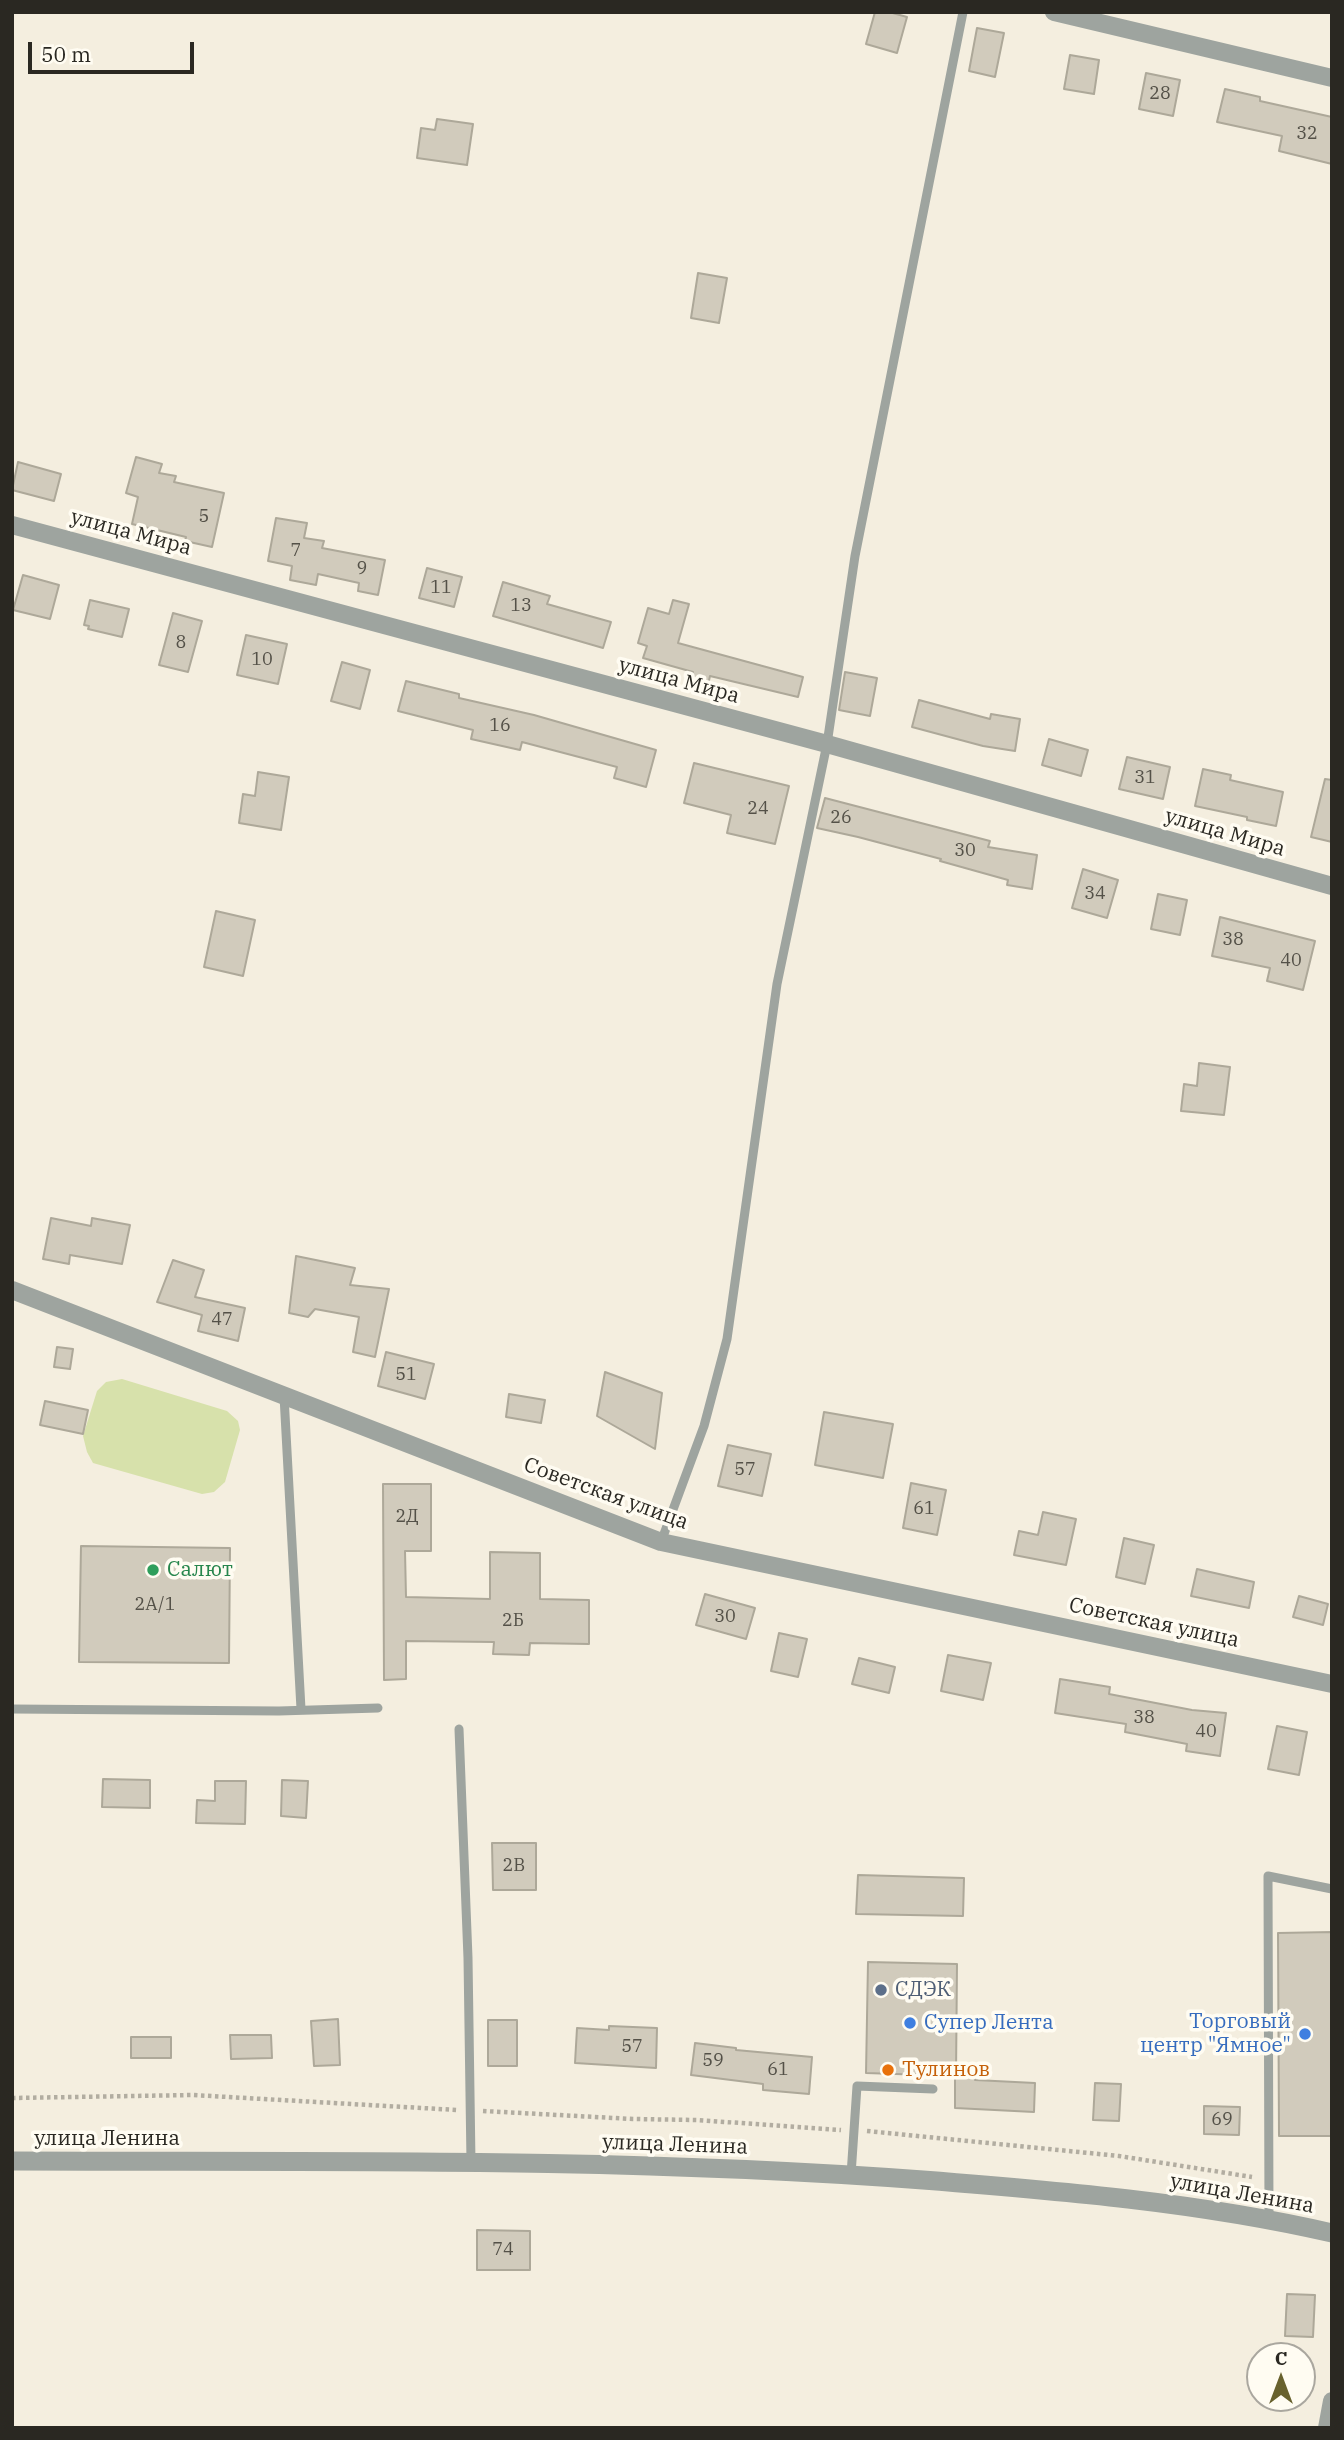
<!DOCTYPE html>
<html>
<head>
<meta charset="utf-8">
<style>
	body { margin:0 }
	#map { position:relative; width:1344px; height:2440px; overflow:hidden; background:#f4eedf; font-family:"IBM Plex Serif",serif }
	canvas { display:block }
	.frame { position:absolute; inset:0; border:14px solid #2a2822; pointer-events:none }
	.north { position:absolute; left:1246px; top:2342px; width:70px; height:70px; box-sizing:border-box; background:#fffcf2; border:2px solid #aaa79f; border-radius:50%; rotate:0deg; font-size:19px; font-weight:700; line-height:28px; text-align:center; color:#2a2822 }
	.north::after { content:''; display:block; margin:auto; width:24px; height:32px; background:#68612d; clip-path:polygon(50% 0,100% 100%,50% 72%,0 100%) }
	.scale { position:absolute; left:28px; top:42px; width:166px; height:32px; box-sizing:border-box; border:4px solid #2a2822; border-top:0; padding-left:9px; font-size:21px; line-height:24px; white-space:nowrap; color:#2a2822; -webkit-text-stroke:5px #fffcf2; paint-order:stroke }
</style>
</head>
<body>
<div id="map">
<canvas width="1344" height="2440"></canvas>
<div class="frame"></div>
<div class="north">С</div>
<div class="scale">50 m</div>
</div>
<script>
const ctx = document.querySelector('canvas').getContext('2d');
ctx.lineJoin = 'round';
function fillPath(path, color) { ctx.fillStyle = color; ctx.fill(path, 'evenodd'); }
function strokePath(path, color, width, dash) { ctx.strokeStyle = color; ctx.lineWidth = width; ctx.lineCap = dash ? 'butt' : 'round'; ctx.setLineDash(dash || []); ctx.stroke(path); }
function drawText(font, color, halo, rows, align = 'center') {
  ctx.font = font + ' "IBM Plex Serif",serif'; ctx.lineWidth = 7; ctx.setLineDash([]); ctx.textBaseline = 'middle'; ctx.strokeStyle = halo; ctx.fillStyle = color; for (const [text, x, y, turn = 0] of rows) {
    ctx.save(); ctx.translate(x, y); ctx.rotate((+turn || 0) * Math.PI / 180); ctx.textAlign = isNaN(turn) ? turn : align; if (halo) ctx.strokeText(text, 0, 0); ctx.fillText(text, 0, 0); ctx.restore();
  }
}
fillPath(new Path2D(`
	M122 1379 227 1411 238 1421 240 1430 225 1482 214 1492 202 1494 93 1463 87 1452 83 1436 97 1391 106 1382Z`), '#d7e1ab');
const building = new Path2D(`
	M875 12H889L907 17 897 53 866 44Z
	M977 28 1004 33 995 77 969 71Z
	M1070 55 1099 60 1094 94 1064 89Z
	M1146 73 1180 80 1173 116 1139 109Z
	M1225 89 1260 97V101L1332 117V164L1279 151 1282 136 1217 122Z
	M437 119 473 124 467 165 417 158 421 128 435 130Z
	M698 273 727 278 719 323 691 318Z
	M136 457 162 464 159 473 176 476 174 482 224 493 212 547 185 541 186 537 132 524 138 497 126 493Z
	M18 462 61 474 54 501 12 490Z
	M276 518 307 523 304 538 324 541 322 548 385 560 378 595 358 591 359 583 318 574 316 585 290 580 292 566 268 561Z
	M427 568 462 577 454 607 419 598Z
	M23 575 59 585 50 619 13 610Z
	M503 582 550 596 547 604 611 622 603 648 493 616Z
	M90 600 129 609 122 637 88 629 89 626 84 625Z
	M673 600 689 604 678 643 803 677 798 697 710 676 708 685 691 681 693 672 643 658 647 646 638 643 648 608 669 614Z
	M173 613 202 621 188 672 159 665Z
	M246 635 287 644 278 684 237 675Z
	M342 662 370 670 360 709 331 701Z
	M845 672 877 678 870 716 839 710Z
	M406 681 459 694V698L534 715 656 750 646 787 614 778 617 767 522 742 520 750 471 739 473 730 398 711Z
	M919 700 990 719 991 714 1020 719 1015 751 983 746 912 727Z
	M1049 739 1088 750 1081 776 1042 765Z
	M1127 757 1170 767 1163 799 1119 789Z
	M694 763 789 786 775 844 727 833 731 815 684 803Z
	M1203 769 1231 775 1230 780 1283 792 1276 826 1247 820V817L1195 806Z
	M258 772 289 777 281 830 239 823 243 794 255 796Z
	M1325 779 1332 780V842L1311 837Z
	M825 798 990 841 988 847 1037 855 1032 889 1007 885 1008 880 940 861 941 859 858 837 817 828Z
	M1083 869 1118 880 1107 918 1072 908Z
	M1158 894 1187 900 1180 935 1151 929Z
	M216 911 255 920 243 976 204 967Z
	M1220 917 1315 941 1303 990 1267 981 1270 968 1212 956Z
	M1199 1063 1230 1067 1224 1115 1181 1111 1184 1084 1197 1086Z
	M51 1218 91 1226 92 1218 130 1225 122 1264 70 1255 69 1264 43 1259Z
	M296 1256 355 1268 350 1285 389 1289 375 1357 353 1352 359 1317 315 1309 308 1317 289 1313Z
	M173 1260 204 1270 195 1297 245 1308 238 1341 198 1331 202 1315 157 1302Z
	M57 1347 73 1349 70 1369 54 1367Z
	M386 1352 434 1364 425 1399 378 1386Z
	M605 1372 662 1393 655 1449 597 1416Z
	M509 1394 545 1400 541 1423 506 1417Z
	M45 1401 88 1410 83 1434 40 1425Z
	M824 1412 893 1424 883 1478 815 1465Z
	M728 1445 771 1454 762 1496 718 1486Z
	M911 1483 946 1490 937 1535 903 1528Z
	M383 1484H431V1551H405L406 1597 490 1599V1552L540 1553V1599L589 1600V1644L530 1643 529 1655 493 1654 494 1642 406 1641V1679L384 1680Z
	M1043 1512 1076 1519 1066 1565 1014 1555 1019 1531 1038 1535Z
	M1124 1538 1154 1545 1145 1584 1116 1577Z
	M81 1546 230 1548 229 1663 79 1662Z
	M1197 1569 1254 1582 1249 1608 1191 1596Z
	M705 1594 755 1608 746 1639 696 1625Z
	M1299 1596 1328 1604 1323 1625 1293 1617Z
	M779 1633 807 1639 798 1677 771 1671Z
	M948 1655 991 1663 983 1700 941 1691Z
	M859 1658 895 1667 889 1693 852 1684Z
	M1060 1679 1110 1687 1109 1694 1192 1710 1226 1713 1220 1756 1186 1751 1187 1744 1125 1732 1126 1724 1055 1713Z
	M1277 1726 1307 1732 1299 1775 1268 1769Z
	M103 1779 150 1780V1808L102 1807Z
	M282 1780 308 1781 306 1818 281 1816Z
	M215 1781H246L245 1824 196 1823 197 1800 215 1801Z
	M492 1843H536V1890H493Z
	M858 1875 964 1878 963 1916 856 1914Z
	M1332 1932V2136H1279L1278 1933Z
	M868 1962 957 1964 956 2076 975 2077V2080L1035 2083 1034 2112 955 2108V2076L866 2073Z
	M338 2019 340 2065 314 2066 311 2021Z
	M488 2020H517V2066H488Z
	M609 2026 657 2028 656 2068 575 2063 577 2028 609 2030Z
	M230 2035H271L272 2058 231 2059Z
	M131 2037H171V2058H131Z
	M695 2043 736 2048V2050L812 2057 809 2094 763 2090V2084L691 2075Z
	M1095 2083 1121 2084 1119 2121 1093 2120Z
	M1204 2106 1240 2107 1239 2135 1204 2134Z
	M477 2230 530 2231V2270H477Z
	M1287 2294 1315 2295 1313 2337 1285 2336Z`);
fillPath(building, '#d1cbbc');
strokePath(building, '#ada899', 2);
strokePath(new Path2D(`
	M12 2098 193 2095 457 2110
	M483 2111 633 2119 697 2120 841 2130
	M867 2131 1119 2156 1252 2177`), '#b2ada1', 4.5, [3.5, 3.5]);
strokePath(new Path2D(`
	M284 1396 301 1709
	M661 1542 704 1426 727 1339 777 984 827 744 855 556 963 12
	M12 1709 279 1711 378 1708
	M459 1729 468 1958 471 2162
	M851 2175 857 2086 933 2089
	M1269 2219 1268 1876 1332 1889`), '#9ea49f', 9);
strokePath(new Path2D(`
	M1054 12 1332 78
	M12 525 827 744 1332 886
	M12 1290 661 1542 1332 1684
	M1327 2428 1332 2401`), '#9ea49f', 18);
strokePath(new Path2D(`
	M12 2161C316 2162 620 2157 923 2180 1060 2191 1197 2202 1332 2233`), '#9ea49f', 19);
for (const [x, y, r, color] of [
	[153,1570,7,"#2e9e5b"],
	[881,1990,7,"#5c6f8a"],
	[910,2023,7,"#3f7fe0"],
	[1305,2034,7,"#3f7fe0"],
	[888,2070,7,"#e8710a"]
]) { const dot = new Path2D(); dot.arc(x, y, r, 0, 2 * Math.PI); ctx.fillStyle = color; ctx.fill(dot); strokePath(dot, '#fffcf2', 2.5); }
drawText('18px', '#545148', null, [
	["28",1160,94],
	["32",1307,134],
	["5",204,517],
	["7",296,551],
	["9",362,569],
	["11",441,588],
	["13",521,606],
	["8",181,643],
	["10",262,660],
	["16",500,726],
	["31",1145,778],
	["24",758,809],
	["26",841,818],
	["30",965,851],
	["34",1095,894],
	["38",1233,940],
	["40",1291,961],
	["47",222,1320],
	["51",406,1375],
	["57",745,1470],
	["61",924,1509],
	["2Д",407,1517],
	["2А/1",155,1605],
	["30",725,1617],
	["2Б",513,1621],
	["38",1144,1718],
	["40",1206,1732],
	["2В",514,1866],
	["57",632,2047],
	["59",713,2061],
	["61",778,2070],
	["69",1222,2120],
	["74",503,2250]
]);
drawText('21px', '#2a2822', '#fffcf2', [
	["улица Мира",131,533,15],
	["улица Мира",679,681,15],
	["улица Мира",1225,833,16],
	["Советская улица",606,1494,20],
	["Советская улица",1154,1623,12],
	["улица Ленина",107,2139],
	["улица Ленина",675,2145,2],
	["улица Ленина",1242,2194,10]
]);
drawText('21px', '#27864d', '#fffcf2', [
	["Салют",167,1570]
], 'left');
drawText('21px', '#4e5e75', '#fffcf2', [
	["СДЭК",895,1990]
], 'left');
drawText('21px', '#366cbe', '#fffcf2', [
	["Торговый",1291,2022],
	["центр \"Ямное\"",1291,2046],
	["Супер Лента",924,2023,"left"]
], 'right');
drawText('21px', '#c56008', '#fffcf2', [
	["Тулинов",902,2070]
], 'left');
</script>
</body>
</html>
